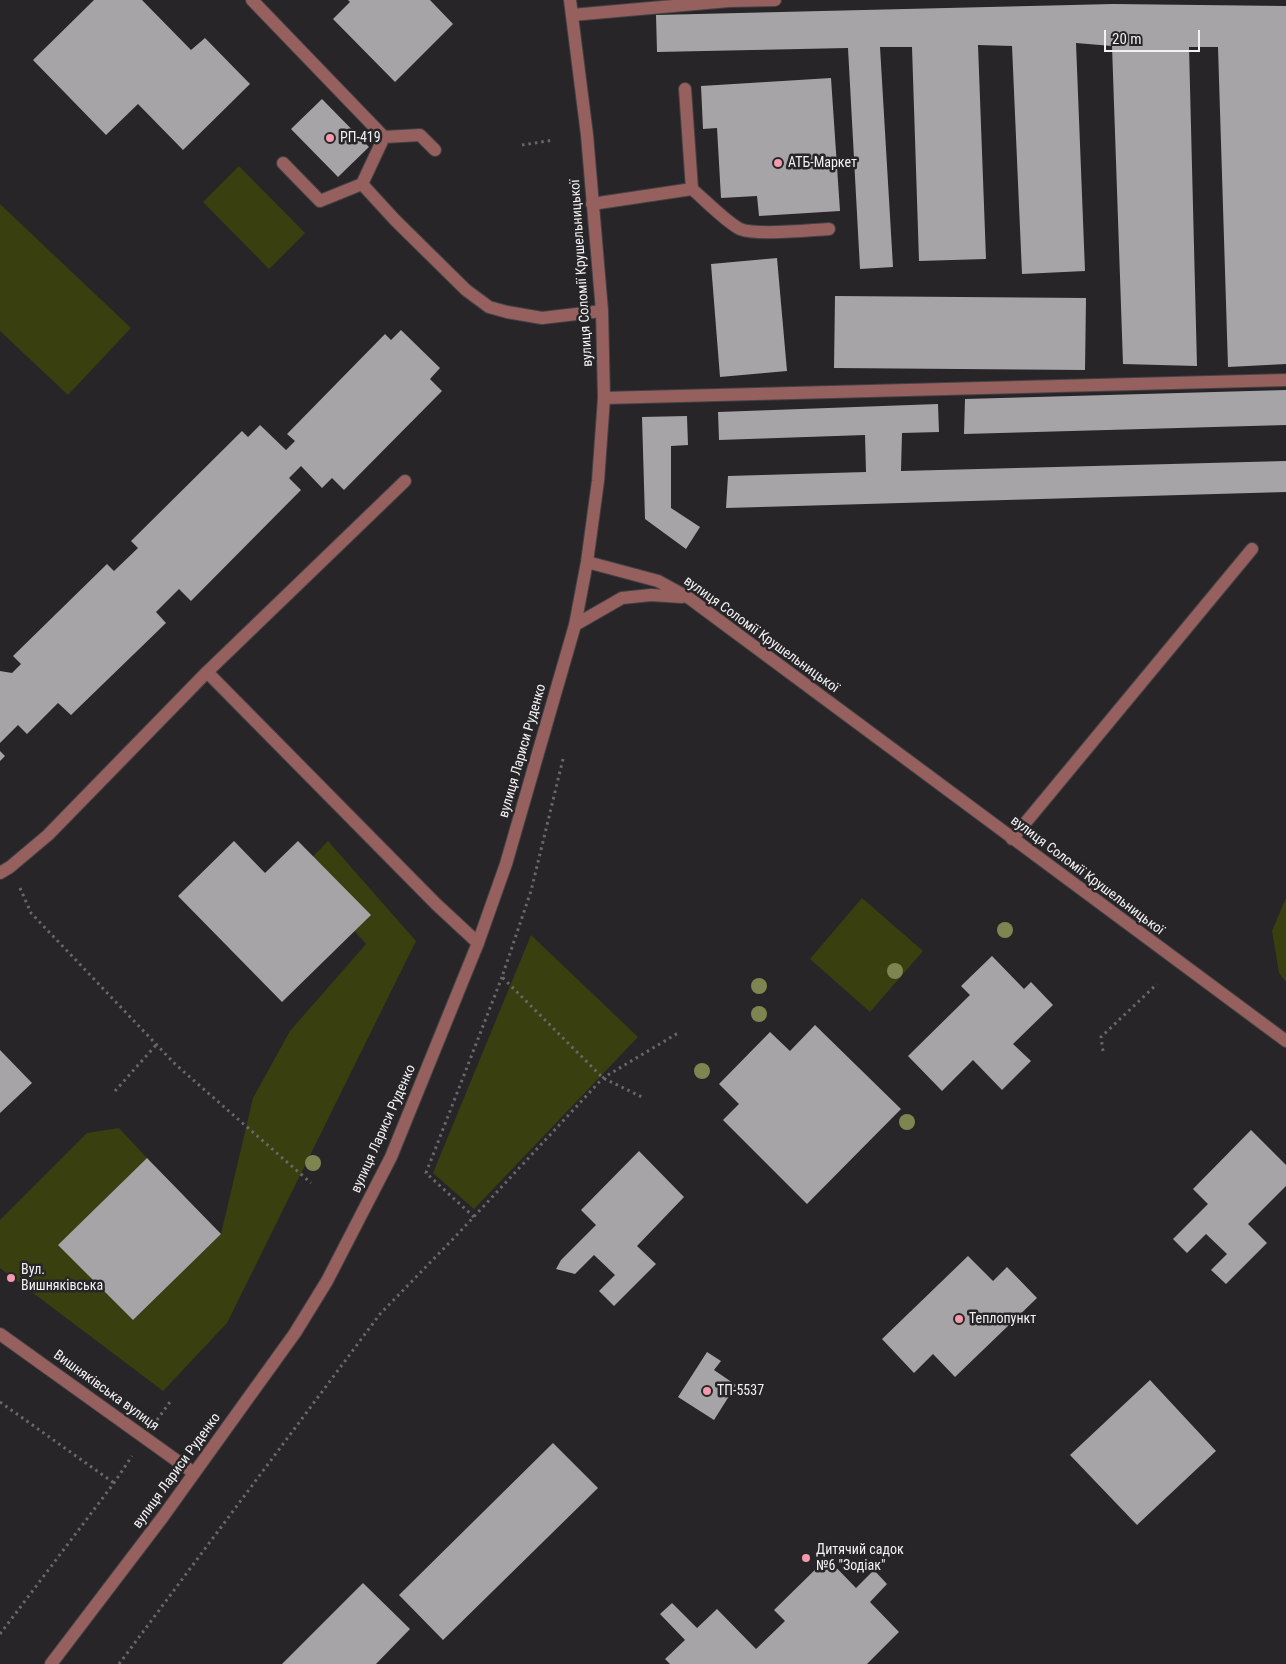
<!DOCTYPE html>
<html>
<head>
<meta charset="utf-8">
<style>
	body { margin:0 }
	#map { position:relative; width:1286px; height:1664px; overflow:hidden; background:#272528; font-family:"Roboto Condensed",sans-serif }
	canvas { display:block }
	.scale { position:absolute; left:1104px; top:30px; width:96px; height:22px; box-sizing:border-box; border:2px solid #f2f2f3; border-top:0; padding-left:6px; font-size:15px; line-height:18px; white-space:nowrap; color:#f2f2f3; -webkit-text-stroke:4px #272528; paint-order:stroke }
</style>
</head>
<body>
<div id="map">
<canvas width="1286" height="1664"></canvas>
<div class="scale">20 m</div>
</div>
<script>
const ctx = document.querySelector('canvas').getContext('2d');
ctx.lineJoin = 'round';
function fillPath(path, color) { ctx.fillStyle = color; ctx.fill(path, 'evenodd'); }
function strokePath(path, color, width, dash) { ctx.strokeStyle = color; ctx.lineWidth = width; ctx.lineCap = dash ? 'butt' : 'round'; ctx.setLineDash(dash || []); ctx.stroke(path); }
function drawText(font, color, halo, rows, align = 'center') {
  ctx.font = font + ' "Roboto Condensed",sans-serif'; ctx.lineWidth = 5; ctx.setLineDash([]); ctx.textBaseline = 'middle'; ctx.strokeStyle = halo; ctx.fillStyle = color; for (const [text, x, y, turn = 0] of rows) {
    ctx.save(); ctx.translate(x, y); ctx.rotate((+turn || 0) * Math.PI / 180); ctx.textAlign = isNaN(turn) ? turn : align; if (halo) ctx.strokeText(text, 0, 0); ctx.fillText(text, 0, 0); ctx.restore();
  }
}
fillPath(new Path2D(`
	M239 166 305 233 269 269 203 202Z
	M0 204 131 328 68 395 0 331Z
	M328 841 416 941 227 1323 163 1391 0 1268V1220L87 1133 119 1128 147 1158 59 1245 133 1320 221 1234 253 1098 290 1031 366 944 300 870Z
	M862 898 923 951 870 1012 810 959Z
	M1286 898V982L1279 973 1272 931Z
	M531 935 638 1037 474 1209 433 1173Z`), '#3a3f0f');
fillPath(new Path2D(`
	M94 0H142L191 50 205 38 250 84 183 150 138 104 106 135 33 60Z
	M348 0H430L453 24 395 82 333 19 350 2Z
	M1113 4 1286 6V364L1228 367 1218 47H1189L1197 366 1123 364 1112 46 1076 43 1085 271 1022 274 1012 46 978 45 986 259 919 261 912 47H880L893 267 860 269 848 48 657 52 656 15Z
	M831 78 840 211 759 216 757 196 721 198 717 128 703 129 701 86Z
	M322 99 369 147 338 177 291 129Z
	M777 258 787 371 720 377 711 264Z
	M835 296 1086 298 1085 370 834 368Z
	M401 330 440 368 430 379 442 391 344 490 332 478 322 488 301 466 289 478 301 490 191 601 179 589 156 612 166 623 71 715 58 703 27 734 18 725 0 743V671L12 673 21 664 13 656 107 564 114 571 138 548 131 541 242 431 248 437 260 425 286 450 295 441 287 434 385 334 391 340Z
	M1286 390V425L964 434 965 399Z
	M938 404 939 432 902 433 901 471 1286 461V492L726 508 728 476 866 472 865 435 719 440 718 412Z
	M687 416 688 445 671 446V508L700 527 686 549 645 519 642 417Z
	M0 751 5 756 0 761Z
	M234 841 265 873 298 841 371 915 282 1002 178 896Z
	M992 956 1024 989 1031 982 1053 1005 1013 1044 1031 1061 1002 1090 973 1060 942 1091 908 1056 970 995 961 986Z
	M815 1025 901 1109 807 1204 723 1120 739 1104 719 1084 770 1032 790 1051Z
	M0 1050 32 1083 0 1113Z
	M1251 1130 1286 1165V1186L1248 1224 1267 1243 1226 1284 1211 1270 1227 1254 1206 1234 1187 1253 1173 1239 1208 1204 1193 1189Z
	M639 1151 684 1197 637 1246 656 1264 614 1306 599 1291 615 1275 594 1255 575 1274 556 1269 561 1260 596 1225 581 1210Z
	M147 1158 221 1234 133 1320 58 1245Z
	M968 1256 993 1281 1007 1267 1037 1298 955 1377 933 1354 914 1373 882 1339Z
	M707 1352 721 1361 714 1370 736 1385 714 1420 678 1397Z
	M1150 1380 1216 1451 1137 1525 1070 1455Z
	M553 1443 598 1488 443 1640 399 1595Z
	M827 1558 856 1588 874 1570 887 1584 870 1602 899 1632 867 1664H670L665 1659 685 1640 660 1614 672 1603 697 1628 717 1609 756 1649 785 1621 774 1610Z
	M363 1583 410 1629 376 1664H282Z`), '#a6a4a7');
const lane = new Path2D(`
	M252 0 384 137 362 184 395 220 466 290 489 307 507 312 542 318 602 311
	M572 15 729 1 775 0
	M685 89 692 189
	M384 137 420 135 435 150
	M283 163 320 201 362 184
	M592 204 692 189C705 200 726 222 740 229 757 236 809 230 829 229
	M604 398 1286 380
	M207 672 436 904 478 943
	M1012 839 1252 549
	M0 873 10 867 48 835 207 672 405 481`);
const street = new Path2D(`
	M587 562 658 581 689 598 1286 1041
	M575 625 622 598 651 595 682 597
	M0 1334 194 1473
	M51 1664 162 1518 241 1408 295 1333 327 1281 391 1157 478 943 506 864 575 625 587 562 598 481 604 398 602 311 587 135 570 0`);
strokePath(lane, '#434244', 14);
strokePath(street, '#434244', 14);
strokePath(new Path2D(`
	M522 145 554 140
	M563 759 531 891 502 977 603 1078 644 1098
	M20 888 31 913 175 1064 311 1183
	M1103 1051 1101 1037 1157 984
	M115 1091 156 1045
	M474 1217 426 1173 502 977
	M0 1402 114 1483
	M157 1420 170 1402
	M0 1634 114 1483 132 1456
	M119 1664 380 1314 455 1237 603 1078 678 1033`), '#69676a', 3, [2.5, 4]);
strokePath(lane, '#95605e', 12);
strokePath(street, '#95605e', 12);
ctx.fillStyle = '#7f8550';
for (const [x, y] of [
	[1005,930],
	[895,971],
	[759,986],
	[759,1014],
	[702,1071],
	[907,1122],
	[313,1163]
]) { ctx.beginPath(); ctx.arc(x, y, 8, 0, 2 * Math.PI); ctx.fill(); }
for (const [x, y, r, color] of [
	[330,138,5,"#f39aac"],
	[778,163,5,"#f39aac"],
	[11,1278,5,"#f39aac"],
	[959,1319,5,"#f39aac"],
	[707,1391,5,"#f39aac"],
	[806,1558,5,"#f39aac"]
]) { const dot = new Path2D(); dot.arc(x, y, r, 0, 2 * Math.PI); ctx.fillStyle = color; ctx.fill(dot); strokePath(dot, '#272528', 2); }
drawText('14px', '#f2f2f3', '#272528', [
	["РП-419",340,138],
	["АТБ-Маркет",788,163],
	["Вул.",21,1270],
	["Вишняківська",21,1286],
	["Теплопункт",969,1319],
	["ТП-5537",717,1391],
	["Дитячий садок",816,1550],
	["№6 \"Зодіак\"",816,1566]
], 'left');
drawText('14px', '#f2f2f3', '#272528', [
	["вулиця Соломії Крушельницької",582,273,-94],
	["вулиця Соломії Крушельницької",761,635,36],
	["вулиця Лариси Руденко",523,751,-74],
	["вулиця Соломії Крушельницької",1087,876,37],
	["вулиця Лариси Руденко",384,1129,-66],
	["Вишняківська вулиця",106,1391,36],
	["вулиця Лариси Руденко",177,1471,-54]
]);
</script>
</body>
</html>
